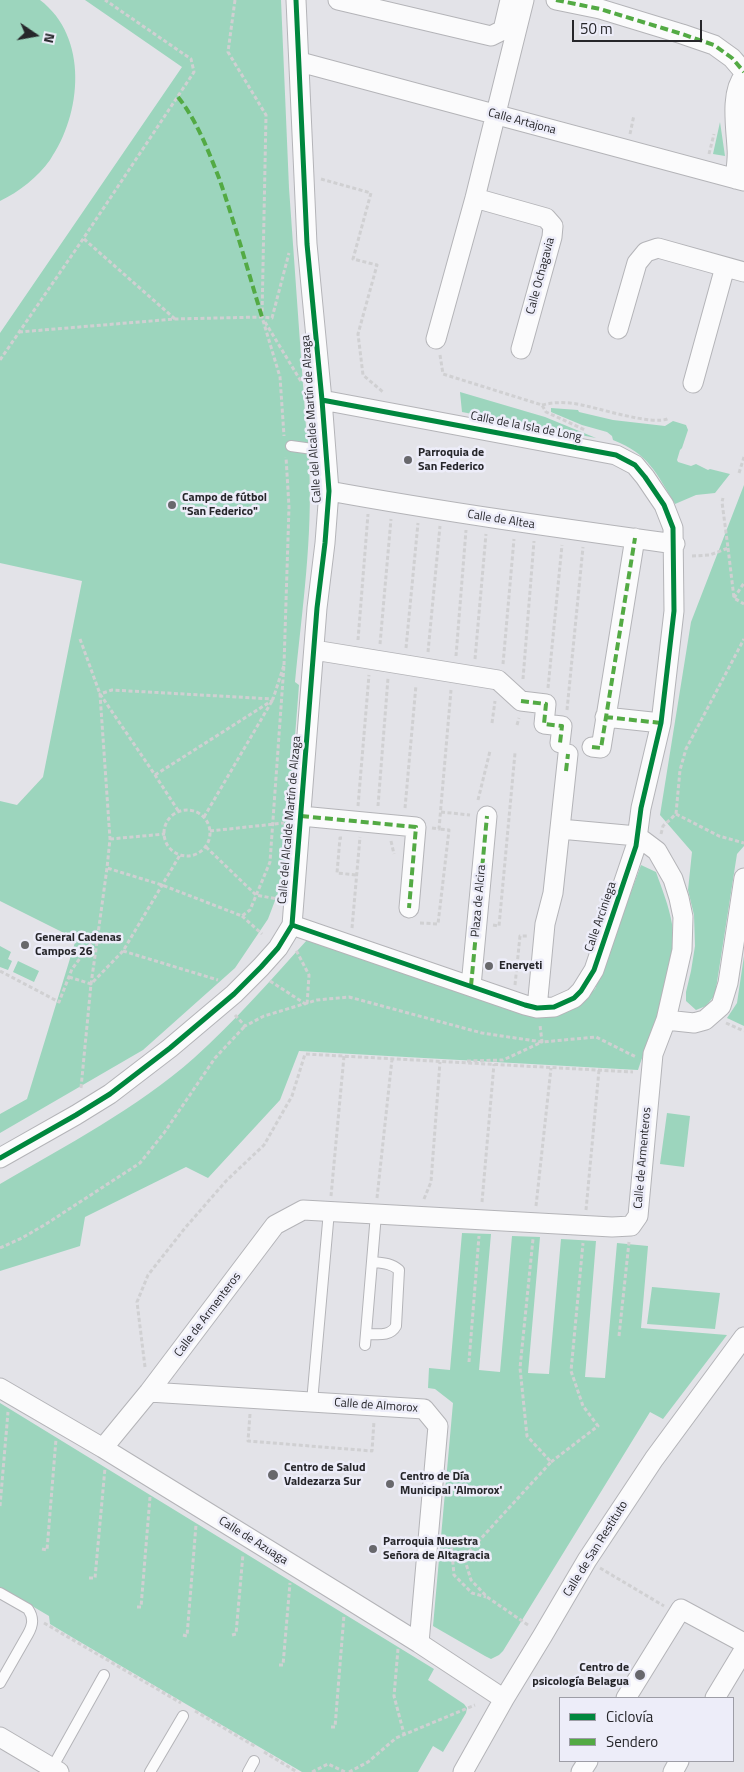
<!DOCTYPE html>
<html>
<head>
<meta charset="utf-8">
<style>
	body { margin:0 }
	#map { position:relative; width:744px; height:1772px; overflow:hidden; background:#e3e3e8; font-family:"Titillium Web",sans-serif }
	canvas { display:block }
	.legend { position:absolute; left:559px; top:1697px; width:175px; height:65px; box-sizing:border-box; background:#ededf9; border:1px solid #9d9da6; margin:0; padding:6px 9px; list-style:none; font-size:15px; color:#26262a }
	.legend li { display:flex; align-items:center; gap:10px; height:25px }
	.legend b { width:25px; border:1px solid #9d9da6 }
	.north { position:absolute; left:10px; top:10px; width:50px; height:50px; -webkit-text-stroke:4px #ededf9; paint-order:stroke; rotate:102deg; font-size:14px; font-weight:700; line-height:20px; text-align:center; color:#26262a }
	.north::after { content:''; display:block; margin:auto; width:18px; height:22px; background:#26262a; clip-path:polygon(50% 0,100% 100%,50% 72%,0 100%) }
	.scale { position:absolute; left:572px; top:20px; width:130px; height:22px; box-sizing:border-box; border:2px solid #26262a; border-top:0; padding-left:6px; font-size:15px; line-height:18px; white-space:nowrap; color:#26262a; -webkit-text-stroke:4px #ededf9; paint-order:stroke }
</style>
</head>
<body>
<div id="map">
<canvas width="744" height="1772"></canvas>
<ul class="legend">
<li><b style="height:6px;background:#00873e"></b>Ciclovía</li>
<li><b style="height:6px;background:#53aa44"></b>Sendero</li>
</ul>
<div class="north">N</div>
<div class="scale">50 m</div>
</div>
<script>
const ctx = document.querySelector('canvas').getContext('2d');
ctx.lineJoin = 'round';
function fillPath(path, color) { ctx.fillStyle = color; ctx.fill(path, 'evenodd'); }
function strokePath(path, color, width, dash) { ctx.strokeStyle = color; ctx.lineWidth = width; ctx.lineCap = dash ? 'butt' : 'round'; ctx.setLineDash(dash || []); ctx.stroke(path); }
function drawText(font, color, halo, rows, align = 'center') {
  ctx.font = font + ' "Titillium Web",sans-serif'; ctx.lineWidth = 5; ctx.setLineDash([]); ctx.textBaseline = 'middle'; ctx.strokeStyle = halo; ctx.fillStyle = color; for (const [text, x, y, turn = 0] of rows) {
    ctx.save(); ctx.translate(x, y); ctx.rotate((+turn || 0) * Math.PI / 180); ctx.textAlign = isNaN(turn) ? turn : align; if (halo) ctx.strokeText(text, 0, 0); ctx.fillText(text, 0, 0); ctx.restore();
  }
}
fillPath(new Path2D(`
	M0 0H40C89 37 82 114 50 160 38 177 19 192 0 201Z
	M85 0H281L289 188 306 427C310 439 309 452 309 464 313 537 302 610 295 682L299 685 284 877 268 919 235 968 143 1050 0 1133V1114L27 1099 76 939 0 901V801L17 805 43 777 82 581 0 563V333L182 67Z
	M720 122 725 156 713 154Z
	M460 392 545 417 596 438 462 412Z
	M551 408 578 410 579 412 613 420 665 426 673 421 686 425 688 430 682 448 680 450 677 460 678 462 691 466 696 464 708 470 710 469 730 474 715 493 696 495 675 504C656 473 649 454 613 440L612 436 607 432 582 425 551 412Z
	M744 485V846L737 854 715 995 706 1006 696 1010 686 1001V992L691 971 695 946 694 915 688 890 692 852 660 815 691 622Z
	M641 865 656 872C662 889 669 906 672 924 678 968 652 1029 638 1070L299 1051 280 1100 208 1178 186 1167 85 1217 80 1246 0 1271V1184C67 1145 136 1109 194 1058 234 1022 271 980 307 940L533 1012 580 1002 595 989Z
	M0 946 11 952 8 959 12 961 8 970 0 967Z
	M744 956V1026L727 1018 737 1003Z
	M18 961 39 971 34 982 13 972Z
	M667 1113 690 1116 684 1167 660 1164Z
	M462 1233 491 1234 479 1370 500 1372 512 1236 540 1237 528 1373 549 1374 561 1239 596 1241 585 1377 605 1378 617 1243 648 1246 641 1328 727 1335 663 1419 650 1412 503 1651 499 1655 491 1659 485 1656 433 1626 453 1403 435 1389 428 1388 429 1368 450 1370Z
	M652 1287 720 1293 715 1329 647 1324Z
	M0 1403 434 1669 428 1680 464 1704 467 1708 466 1713 443 1752 433 1746 418 1772H302L75 1639 50 1624 49 1616 0 1587Z`), '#9cd5bd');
const lane = new Path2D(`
	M291 446 327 451
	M366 1334C377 1334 390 1337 396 1326L399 1270C391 1263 383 1263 372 1262
	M365 1345 376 1214
	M312 1402 329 1211
	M0 1593 28 1609C34 1618 33 1625 28 1634L0 1683
	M52 1768 104 1675
	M150 1772 183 1716
	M248 1772 254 1761`);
const street = new Path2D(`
	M338 0 491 36 503 30 510 0
	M556 0 600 9 682 34 714 45 732 58 744 72
	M300 62 744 181
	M735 179C736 169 738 158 737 148 736 128 730 92 744 76
	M475 198 546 218 553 226 552 237 521 349
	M618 329 637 263 646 252 658 248 744 272
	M436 339 475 198 524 0
	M693 383 725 267
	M329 491C444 512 559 528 675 544
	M314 650 498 680 521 701 546 704 544 724 562 726 560 743
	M605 717 661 723
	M592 747 601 748 635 538
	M301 816 416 827 409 908
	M292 925 525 1005 537 1008 554 1007 574 998 581 991 594 970 636 846 641 808 661 723 674 611 673 528 664 505 645 477 635 465 616 455 322 400
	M471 986 487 816
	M537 1008 545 924 553 893 568 754
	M666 1020 694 1023 705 1020 721 1006 728 983 744 878
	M0 1158 76 1115 110 1094 170 1048 234 994 261 967 278 948 292 925 317 608 325 543 329 491 322 400 307 244 296 0
	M0 1388 103 1448 345 1597 419 1643 504 1699
	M149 1392 424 1409 438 1426 419 1643
	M103 1448 149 1392 275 1225 303 1210 612 1227 631 1226 638 1216 653 1054 666 1020 682 950 683 917 679 898 673 879 657 851 637 836 560 829
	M626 1698 681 1609 744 1643
	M715 1698 744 1650
	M0 1737 59 1772
	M463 1772 504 1699 543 1635 587 1560 654 1459 744 1337
	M581 1772 588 1761
	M673 1772 679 1761`);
strokePath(lane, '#b4b4b8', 12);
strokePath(street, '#b4b4b8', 21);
strokePath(new Path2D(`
	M235 0 228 52 266 115 262 317 280 377 284 436
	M630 134 634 115
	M709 154 714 134
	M321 179 371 193 353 259 377 265 358 334 363 375 383 392
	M84 239 175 319
	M265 322 302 383
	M19 332 175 319 262 317 272 318 289 253
	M440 355 443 374 542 405 546 412 585 430
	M0 360 83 239 194 72 191 59 105 0
	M542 405C554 402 565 402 577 404 596 407 655 427 669 418
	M739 473 744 457
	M728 548 734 598 744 604
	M692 556 710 555 728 548 722 502 723 498
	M734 598 744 583
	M80 639 100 694 155 775 179 812
	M358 640 368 514
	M380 644 391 519
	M406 648 418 523
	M428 652 440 526
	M456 656 466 530
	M475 659 486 534
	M503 664 514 539
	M284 665 289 507 286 457
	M523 679 534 541
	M548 688 562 545
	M567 710 583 547
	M492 723 495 701
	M517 725 519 718
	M155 775 273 700
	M478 800 490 751
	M358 806 369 675
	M378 806 388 678
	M405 808 416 685
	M164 833a23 23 0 1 1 46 0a23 23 0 1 1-46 0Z
	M441 812 470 815
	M676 814 719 836 744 843
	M204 817 272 701
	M432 828 439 829 451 690
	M210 831 284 823
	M661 834 663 826 676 814 680 770 686 749 744 639
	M342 838H340L337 873 356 875
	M110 839 165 834
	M391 841 394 854
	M206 847 256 895 277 899
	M242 916 262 934
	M420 923 438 924 449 830 439 829
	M493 925 499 926 515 753
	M352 928 360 837
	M123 951 218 980
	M0 971 59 1002 72 969 98 934 107 868 110 839 100 694 112 690 273 699 284 665 270 862 250 910 242 916 162 885 107 868
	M69 977 91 984 123 951 180 855
	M270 981 307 1005 309 975 296 950
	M515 985 520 936H527
	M235 1015 245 1026 264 1016 317 1000 349 997 482 1033 542 1042 596 1037 636 1057
	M726 1023 744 1031
	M467 1061 503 1060 542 1042 540 1025
	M81 1088 91 984 98 935
	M331 1196 344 1056
	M377 1198 392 1059
	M424 1199 431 1182 440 1062
	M482 1202 494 1064
	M536 1206 551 1068
	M586 1210 599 1070
	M0 1248 22 1238 46 1224 140 1163 164 1133 215 1058 245 1026
	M619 1336 629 1242
	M469 1362 479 1236
	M145 1367 137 1302 148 1275 185 1228 226 1181 264 1145 292 1096 305 1054 633 1072
	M250 1414 248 1441 372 1451 374 1421
	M551 1462 598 1426 583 1406 571 1371 583 1243
	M0 1506 8 1412
	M444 1540 451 1542 454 1575 472 1593 486 1597
	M42 1549 47 1550 56 1439
	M600 1568 664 1606
	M89 1578H95L105 1468
	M137 1607H141L150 1497
	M44 1623 181 1703
	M528 1625 487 1597 471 1580 464 1557 551 1462 527 1436 520 1368 533 1239
	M183 1635 187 1636 196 1525
	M232 1635 236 1634 243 1554
	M398 1649 394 1696 404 1734
	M279 1665H283L290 1583
	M195 1711 256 1747
	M331 1727H335L344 1615
	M264 1752 297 1772
	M312 1772 328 1764 345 1772
	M349 1772 368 1762 396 1738 475 1705`), '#d0d0d2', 3, [4, 2.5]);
strokePath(lane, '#fbfbfc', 10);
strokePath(street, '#fbfbfc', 19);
strokePath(new Path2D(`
	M556 0 600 9 682 34 714 45 732 58 744 72
	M178 97C197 121 208 150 219 178 235 224 248 271 262 317
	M521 701 546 704 544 724 562 726 560 743
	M605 717 661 723
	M592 747 601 748 635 538
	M566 771 568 754
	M301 816 416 827 409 908
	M471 986 487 816`), '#53aa44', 4, [8, 4]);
strokePath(new Path2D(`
	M292 925 525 1005 537 1008 554 1007 574 998 581 991 594 970 636 846 641 808 661 723 674 611 673 528 664 505 645 477 635 465 616 455 322 400
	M0 1158 76 1115 110 1094 170 1048 234 994 261 967 278 948 292 925 317 608 325 543 329 491 322 400 307 244 296 0`), '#00873e', 5);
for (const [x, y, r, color] of [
	[408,460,5,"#68686c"],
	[172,505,5,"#68686c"],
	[25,945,5,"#68686c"],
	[489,966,5,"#68686c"],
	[273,1475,6,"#68686c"],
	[390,1484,5,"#68686c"],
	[373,1549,5,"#68686c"],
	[640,1675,6,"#68686c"]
]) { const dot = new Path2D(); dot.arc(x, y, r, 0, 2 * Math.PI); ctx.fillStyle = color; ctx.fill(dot); strokePath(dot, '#ededf9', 2); }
drawText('12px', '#26262a', '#ededf9', [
	["Calle Artajona",522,122,15],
	["Calle Ochagavia",541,276,-75],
	["Calle del Alcalde Martín de Alzaga",312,419,-94],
	["Calle de la Isla de Long",526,427,11],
	["Calle de Altea",501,520,9],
	["Calle del Alcalde Martín de Alzaga",290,820,-85],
	["Plaza de Alcira",479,901,-85],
	["Calle Arciniega",601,917,-71],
	["Calle de Armenteros",643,1158,-85],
	["Calle de Armenteros",208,1315,-53],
	["Calle de Almorox",376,1406,4],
	["Calle de Azuaga",253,1541,32],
	["Calle de San Restituto",596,1549,-58]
]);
drawText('bold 12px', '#26262a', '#ededf9', [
	["Parroquia de",418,453],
	["San Federico",418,467],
	["Campo de fútbol",182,498],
	["\"San Federico\"",182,512],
	["General Cadenas",35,938],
	["Campos 26",35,952],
	["Eneryeti",499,966],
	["Centro de Salud",284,1468],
	["Valdezarza Sur",284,1482],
	["Centro de Día",400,1477],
	["Municipal 'Almorox'",400,1491],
	["Parroquia Nuestra",383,1542],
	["Señora de Altagracia",383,1556],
	["Centro de",629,1668,"right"],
	["psicología Belagua",629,1682,"right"]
], 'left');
</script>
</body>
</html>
